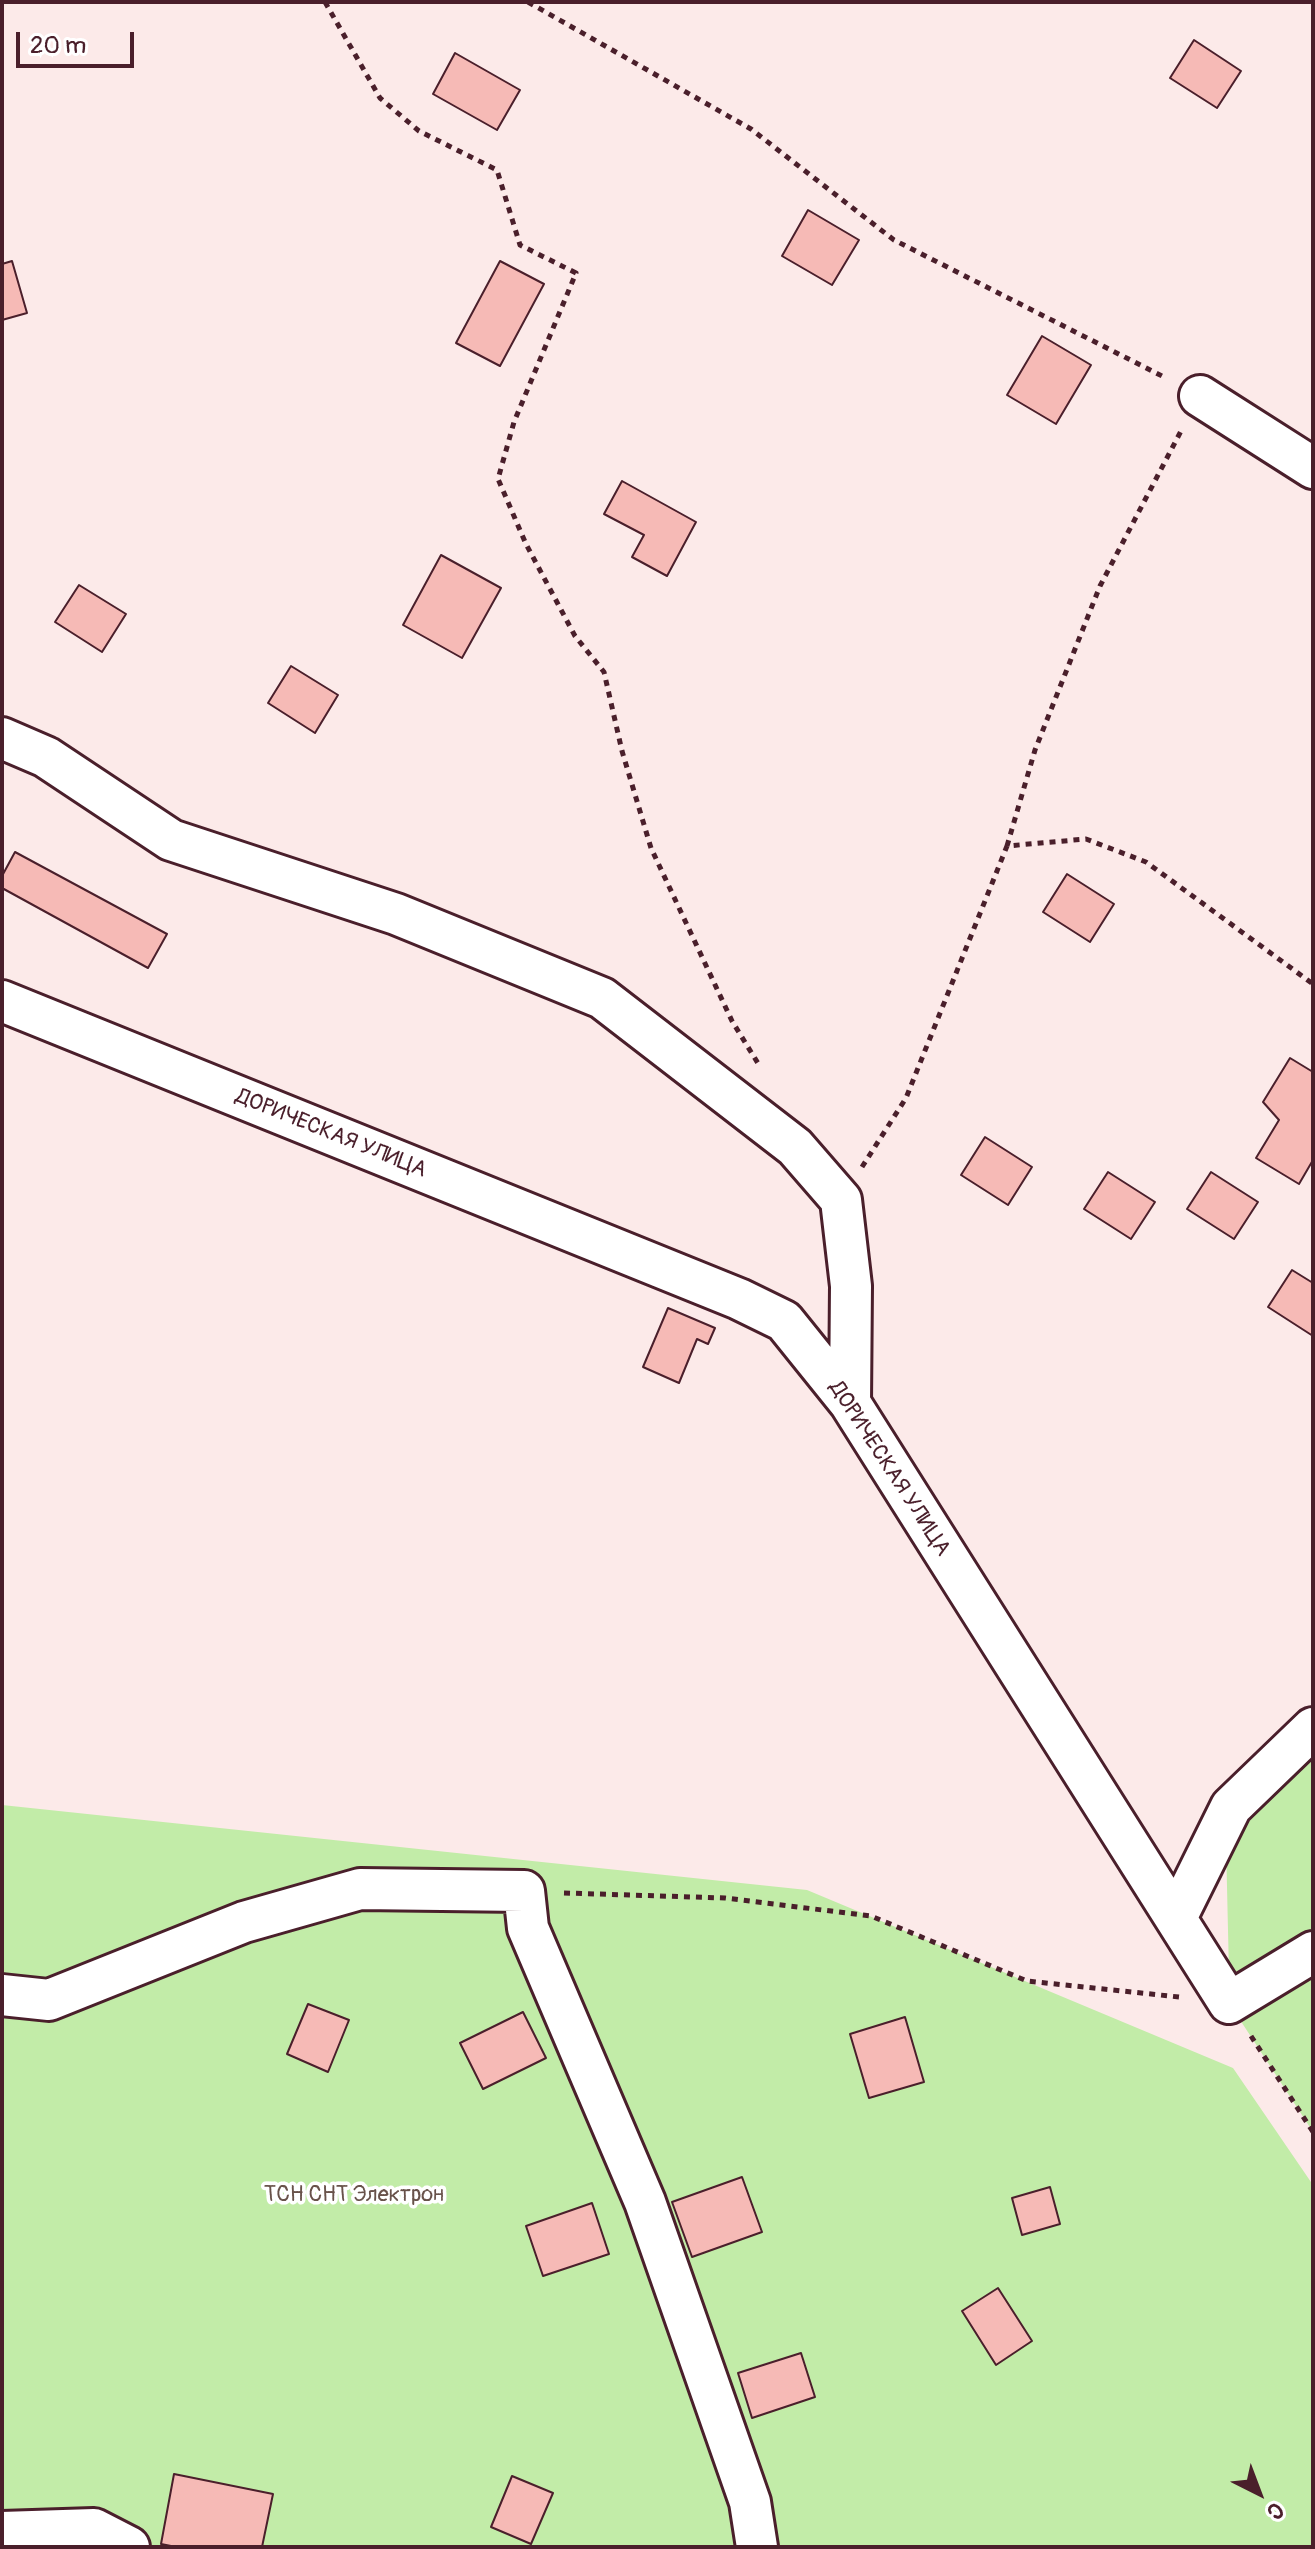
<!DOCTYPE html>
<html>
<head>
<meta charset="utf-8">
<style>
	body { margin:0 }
	#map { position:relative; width:1315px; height:2549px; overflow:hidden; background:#fceae9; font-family:Pangolin,sans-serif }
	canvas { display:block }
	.frame { position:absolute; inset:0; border:4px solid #4a1f2b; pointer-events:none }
	.north { position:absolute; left:1219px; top:2453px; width:80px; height:80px; -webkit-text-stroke:6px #fff; paint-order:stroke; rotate:138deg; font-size:22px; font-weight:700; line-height:32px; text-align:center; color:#4a1f2b }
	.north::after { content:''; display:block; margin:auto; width:28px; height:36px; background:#4a1f2b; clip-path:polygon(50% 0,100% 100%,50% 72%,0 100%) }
	.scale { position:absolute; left:16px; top:32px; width:118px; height:36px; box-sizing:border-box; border:4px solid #4a1f2b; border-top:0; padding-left:10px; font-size:24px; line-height:28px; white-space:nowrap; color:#4a1f2b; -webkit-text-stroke:6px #fff; paint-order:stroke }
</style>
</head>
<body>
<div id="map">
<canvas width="1315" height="2549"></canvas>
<div class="frame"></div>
<div class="north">С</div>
<div class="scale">20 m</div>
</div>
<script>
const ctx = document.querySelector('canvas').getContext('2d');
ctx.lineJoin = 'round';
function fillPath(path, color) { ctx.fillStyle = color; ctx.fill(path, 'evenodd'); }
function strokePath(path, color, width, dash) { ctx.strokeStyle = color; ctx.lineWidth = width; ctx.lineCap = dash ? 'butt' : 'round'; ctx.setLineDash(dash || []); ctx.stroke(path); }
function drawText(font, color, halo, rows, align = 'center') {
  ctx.font = font + ' Pangolin,sans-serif'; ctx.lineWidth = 7; ctx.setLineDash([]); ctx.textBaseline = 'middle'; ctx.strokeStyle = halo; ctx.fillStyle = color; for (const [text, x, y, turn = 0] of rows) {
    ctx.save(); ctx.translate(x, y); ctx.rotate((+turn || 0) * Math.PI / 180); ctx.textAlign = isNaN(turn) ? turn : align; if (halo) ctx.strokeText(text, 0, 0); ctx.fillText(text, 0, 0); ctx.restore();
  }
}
fillPath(new Path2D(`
	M1313 1758V1944L1229 1974 1226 1843Z
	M2 1805 807 1890 1233 2068 1313 2185V2547H2Z
	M1313 1952V2132L1229 2003Z`), '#c2eca8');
const building = new Path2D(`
	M1194 40 1241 71 1217 108 1170 78Z
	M455 53 520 90 497 130 433 94Z
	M808 210 859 240 832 285 782 256Z
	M12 261 27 313 2 320V264Z
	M500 261 544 284 500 366 456 343Z
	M1042 336 1091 365 1056 424 1007 395Z
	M622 481 696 522 667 576 632 557 644 535 604 514Z
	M441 555 501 588 462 658 403 625Z
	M79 585 126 614 102 652 55 622Z
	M291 666 338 695 315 733 268 703Z
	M15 852 167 934 148 968 2 888V876Z
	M1067 874 1114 904 1090 942 1043 912Z
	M1290 1058 1313 1072V1160L1299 1184 1256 1158 1279 1120 1263 1102Z
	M985 1137 1032 1167 1008 1205 961 1175Z
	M1108 1172 1155 1202 1131 1239 1084 1209Z
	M1211 1172 1258 1202 1234 1239 1187 1209Z
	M1292 1270 1313 1283V1336L1268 1307Z
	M668 1308 715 1328 708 1344 697 1339 679 1383 643 1367Z
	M308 2004 349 2020 328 2072 287 2054Z
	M523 2012 546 2058 483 2089 460 2043Z
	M905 2017 924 2082 869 2098 850 2034Z
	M742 2177 762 2232 692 2257 672 2202Z
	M1050 2187 1060 2224 1022 2235 1012 2198Z
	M592 2203 609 2254 543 2276 526 2226Z
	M998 2288 1032 2341 996 2365 962 2311Z
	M801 2353 815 2397 752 2418 738 2373Z
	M174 2474 273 2494 262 2547H176L161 2544Z
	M512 2476 553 2493 531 2544 491 2527Z`);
fillPath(building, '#f6bab6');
strokePath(building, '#4a1f2b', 2);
const minor = new Path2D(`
	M1200 396 1313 468
	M2 738 46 757 171 840 396 914 602 998 795 1147 841 1200 851 1286 850 1403
	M2 1001 739 1299 784 1321 850 1403 1229 2003 1313 1952
	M1176 1918 1231 1807 1313 1728
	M2 1995 49 2000 244 1922 360 1889 524 1891 528 1928 645 2202 750 2502 757 2547
	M2 2532 94 2529 129 2547`);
strokePath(minor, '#4a1f2b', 46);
strokePath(new Path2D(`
	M325 2 380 98 419 131 497 170 520 245 576 273 514 422 498 479 526 544 575 636 604 672 622 751 651 848 732 1021 759 1065
	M528 2 751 129 894 240 1166 378
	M1007 846 1035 750 1100 586 1181 431
	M862 1167 906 1098 1007 846 1086 839 1146 862 1313 984
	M564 1893 725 1898 871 1916 1027 1981 1179 1997
	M1251 2036 1313 2132`), '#4a1f2b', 5, [6, 6]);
strokePath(minor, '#fff', 40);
drawText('22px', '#4a1f2b', '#fff', [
	["ДОРИЧЕСКАЯ УЛИЦА",331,1134,22],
	["ДОРИЧЕСКАЯ УЛИЦА",889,1469,57]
]);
drawText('22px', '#68524a', '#fff', [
	["ТСН СНТ Электрон",354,2195]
]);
</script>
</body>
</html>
